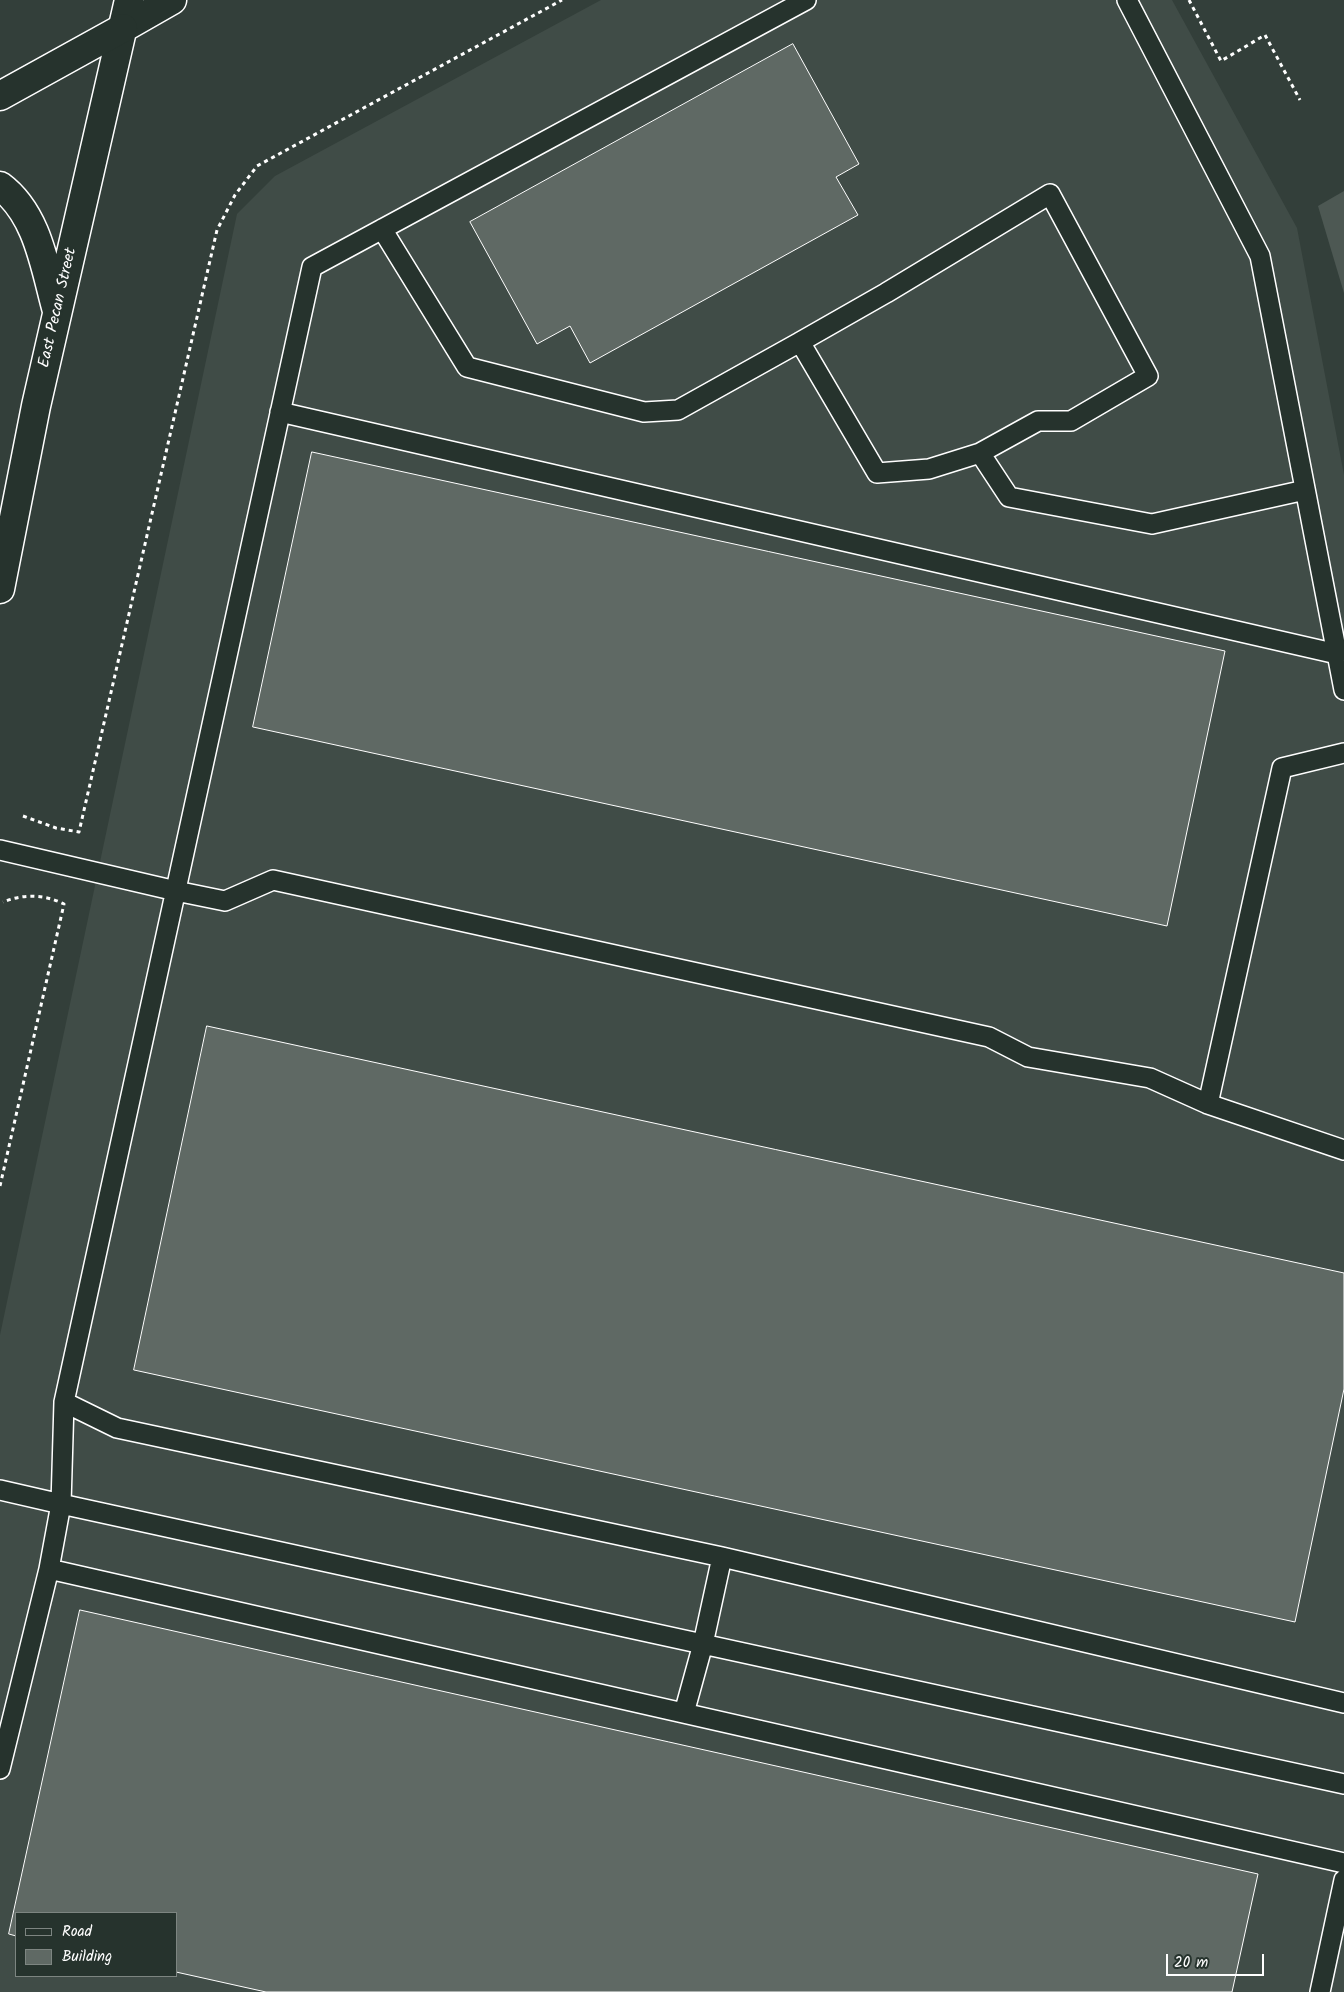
<!DOCTYPE html>
<html>
<head>
<meta charset="utf-8">
<style>
	body { margin:0 }
	#map { position:relative; width:1344px; height:1992px; overflow:hidden; background:#333f3a; font-family:Kalam,sans-serif }
	canvas { display:block }
	.legend { position:absolute; left:15px; top:1912px; width:162px; height:65px; box-sizing:border-box; background:#26332d; border:1px solid #7d8581; margin:0; padding:6px 9px; list-style:none; font-size:15px; color:#fff }
	.legend li { display:flex; align-items:center; gap:10px; height:25px }
	.legend b { width:25px; border:1px solid #7d8581 }
	.scale { position:absolute; left:1166px; top:1954px; width:98px; height:22px; box-sizing:border-box; border:2px solid #fff; border-top:0; padding-left:6px; font-size:15px; line-height:18px; white-space:nowrap; color:#fff; -webkit-text-stroke:4px #26332d; paint-order:stroke }
</style>
</head>
<body>
<div id="map">
<canvas width="1344" height="1992"></canvas>
<ul class="legend">
<li><b style="height:6px;background:#26332d"></b>Road</li>
<li><b style="height:14px;background:#5f6964"></b>Building</li>
</ul>
<div class="scale">20 m</div>
</div>
<script>
const ctx = document.querySelector('canvas').getContext('2d');
ctx.lineJoin = 'round';
function fillPath(path, color) { ctx.fillStyle = color; ctx.fill(path, 'evenodd'); }
function strokePath(path, color, width, dash) { ctx.strokeStyle = color; ctx.lineWidth = width; ctx.lineCap = dash ? 'butt' : 'round'; ctx.setLineDash(dash || []); ctx.stroke(path); }
function drawText(font, color, halo, rows, align = 'center') {
  ctx.font = font + ' Kalam,sans-serif'; ctx.lineWidth = 4.5; ctx.setLineDash([]); ctx.textBaseline = 'middle'; ctx.strokeStyle = halo; ctx.fillStyle = color; for (const [text, x, y, turn = 0] of rows) {
    ctx.save(); ctx.translate(x, y); ctx.rotate((+turn || 0) * Math.PI / 180); ctx.textAlign = isNaN(turn) ? turn : align; if (halo) ctx.strokeText(text, 0, 0); ctx.fillText(text, 0, 0); ctx.restore();
  }
}
fillPath(new Path2D(`
	M601 0H1172L1297 228 1344 475V1992H0V1335L237 214 275 176ZM16 1913H176V1976H16Z`), '#404c47');
fillPath(new Path2D(`
	M1344 191V293L1318 206Z`), '#4d5853');
const building = new Path2D(`
	M793 44 859 164 836 177 858 215 590 363 570 326 537 344 470 222Z
	M312 452 1225 651 1167 926 253 727Z
	M207 1026 1344 1273V1389L1295 1622 134 1370Z
	M80 1610 1258 1874 1232 1992H266L176 1972V1913H16V1936L9 1934Z`);
fillPath(building, '#5f6964');
strokePath(building, '#fff', 1);
const lane = new Path2D(`
	M806 0 312 267 64 1402 61 1504 1344 1784
	M1127 0 1260 256 1344 690
	M1050 194 1148 376 1071 421H1038L980 453 929 469 877 473 800 342 886 293Z
	M382 229 467 367 644 412 678 410 800 342
	M280 412 1337 654
	M980 453 1009 497 1152 524 1305 490
	M0 850 176 891 225 901 273 880 989 1037 1028 1057 1150 1078 1208 1104 1344 1150
	M1208 1104 1282 768 1344 753
	M64 1402 117 1428 722 1557 1344 1703
	M0 1490 61 1504 49 1569
	M684 1713 703 1644 722 1557
	M0 1769 49 1569 1344 1863
	M1320 1992 1344 1880`);
const secondary = new Path2D(`
	M123 28 172 0
	M0 186C38 214 45 268 57 311
	M0 589 36 406 129 0`);
const highway = new Path2D(`
	M0 96 123 28`);
strokePath(lane, '#fff', 22);
strokePath(secondary, '#fff', 31);
strokePath(highway, '#fff', 31);
strokePath(new Path2D(`
	M1189 0 1221 61 1265 35 1300 100
	M23 816 56 828 79 832 217 230 235 195 257 166 562 0
	M0 1186 64 904C44 894 23 894 3 902`), '#fff', 3, [4, 4]);
strokePath(lane, '#26332d', 19);
strokePath(secondary, '#26332d', 28);
strokePath(highway, '#26332d', 28);
drawText('16px', '#fff', '#26332d', [
	["East Pecan Street",59,308,-77]
]);
</script>
</body>
</html>
